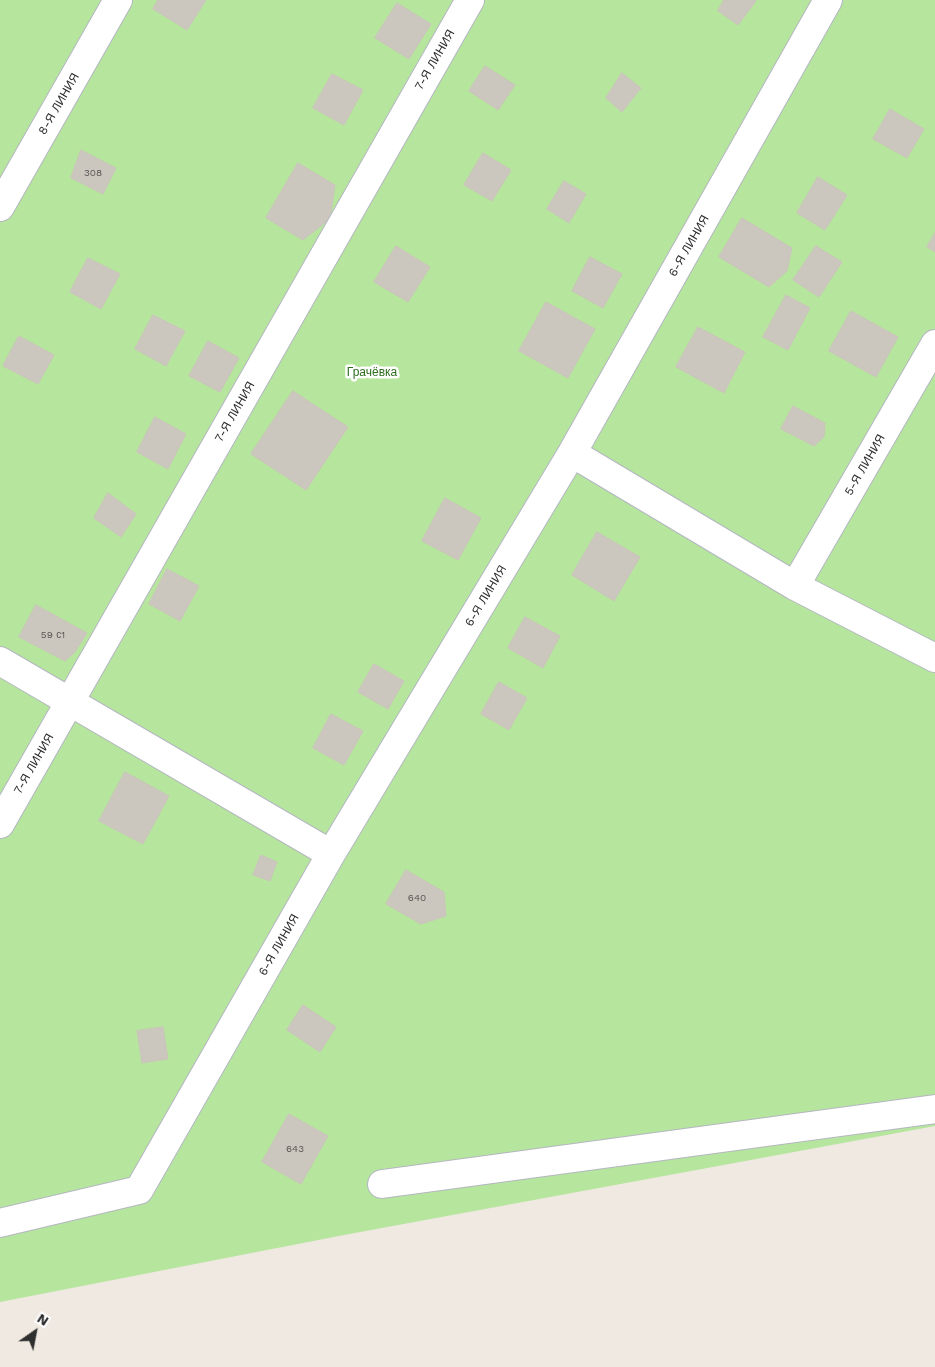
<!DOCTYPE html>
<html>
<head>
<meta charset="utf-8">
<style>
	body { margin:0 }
	#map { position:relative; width:935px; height:1367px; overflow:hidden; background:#efe9e1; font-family:"Work Sans",sans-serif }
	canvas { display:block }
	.north { position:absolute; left:10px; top:1307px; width:50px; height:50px; -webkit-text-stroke:4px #fff; paint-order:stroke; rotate:33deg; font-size:14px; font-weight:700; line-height:20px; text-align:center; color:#2e2e2e }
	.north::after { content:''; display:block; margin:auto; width:18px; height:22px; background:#2e2e2e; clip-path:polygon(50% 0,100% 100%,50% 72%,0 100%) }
</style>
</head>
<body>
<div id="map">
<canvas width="935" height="1367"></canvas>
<div class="north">N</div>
</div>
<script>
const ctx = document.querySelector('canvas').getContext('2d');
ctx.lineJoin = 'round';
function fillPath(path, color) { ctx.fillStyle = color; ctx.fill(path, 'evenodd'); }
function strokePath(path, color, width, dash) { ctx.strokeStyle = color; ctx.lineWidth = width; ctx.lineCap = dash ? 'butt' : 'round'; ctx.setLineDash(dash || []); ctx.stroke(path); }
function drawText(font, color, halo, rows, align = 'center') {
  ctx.font = font + ' "Work Sans",sans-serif'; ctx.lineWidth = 5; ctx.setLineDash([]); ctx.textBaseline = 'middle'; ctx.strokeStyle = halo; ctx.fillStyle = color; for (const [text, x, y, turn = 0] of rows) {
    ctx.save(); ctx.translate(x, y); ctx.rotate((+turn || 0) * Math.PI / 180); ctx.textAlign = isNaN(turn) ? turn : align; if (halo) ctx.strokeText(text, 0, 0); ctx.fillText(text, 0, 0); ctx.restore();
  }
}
fillPath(new Path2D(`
	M0 0H935V1126L344 1235 0 1302Z`), '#b6e59e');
const building = new Path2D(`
	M158 0H206L187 30 153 9Z
	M724 0H755L756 1 738 25 718 11Z
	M397 3 431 24 409 59 375 38Z
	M485 66 515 85 498 110 469 91Z
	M622 73 641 88 622 112 606 98Z
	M332 74 363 90 344 125 313 108Z
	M890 109 924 129 907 158 873 139Z
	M81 150 116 168 103 194 71 178Z
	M483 153 511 170 492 201 464 185Z
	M298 163 335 185 330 219 303 240 266 218Z
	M818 177 847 195 825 230 797 213Z
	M564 181 586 194 569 223 547 209Z
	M742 218 792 248 787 271 769 287 719 257Z
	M935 233V252L927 247Z
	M396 246 430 267 408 302 374 282Z
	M816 246 842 262 819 297 793 280Z
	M590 257 622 274 603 308 572 291Z
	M88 258 120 274 101 309 70 292Z
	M786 295 810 308 788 350 763 337Z
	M546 302 595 329 568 378 519 351Z
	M851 311 898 337 876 377 829 351Z
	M153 315 185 331 166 366 135 349Z
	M698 327 745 352 724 393 676 367Z
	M19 336 54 355 38 384 3 366Z
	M208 341 239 358 220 392 189 376Z
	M293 391 348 427 306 490 251 454Z
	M793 406 825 423 824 437 814 446 781 429Z
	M155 417 186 434 168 469 137 452Z
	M108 493 136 514 121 537 94 518Z
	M445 498 481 518 458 560 422 541Z
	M597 532 640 557 614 601 572 575Z
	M167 569 199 586 180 621 149 604Z
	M36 605 87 633 75 652 65 661 19 637Z
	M525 617 560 636 543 668 508 648Z
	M374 664 404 681 388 709 358 692Z
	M499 682 527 698 509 730 481 714Z
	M331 714 363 731 344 765 313 748Z
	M125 772 169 796 143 844 99 821Z
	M261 855 277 862 270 881 253 875Z
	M406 870 444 892 446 916 421 924 386 904Z
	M303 1005 336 1027 320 1052 287 1030Z
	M163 1027 168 1059 142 1063 137 1031Z
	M289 1114 328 1136 301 1184 262 1162Z`);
fillPath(building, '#cbc7bf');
strokePath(building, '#cbc5ba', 1);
const minor = new Path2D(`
	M0 207 118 0
	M572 453 795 586 935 658
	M795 586 935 344
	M0 661 331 854
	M0 824 470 0
	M382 1184 935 1109
	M0 1223 139 1190 331 854 572 453 828 0`);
strokePath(minor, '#b4b7c1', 30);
strokePath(minor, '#fff', 28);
drawText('10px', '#555452', null, [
	["308",93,173],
	["59 с1",53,635],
	["640",417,898],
	["643",295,1149]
]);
drawText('12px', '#2e2e2e', '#fff', [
	["7-Я ЛИНИЯ",435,60,-60],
	["8-Я ЛИНИЯ",59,104,-60],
	["6-Я ЛИНИЯ",689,246,-60],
	["7-Я ЛИНИЯ",235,412,-60],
	["5-Я ЛИНИЯ",865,465,-60],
	["6-Я ЛИНИЯ",486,596,-59],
	["7-Я ЛИНИЯ",34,764,-60],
	["6-Я ЛИНИЯ",279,945,-60]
]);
drawText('12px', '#2c6e1b', '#fff', [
	["Грачёвка",372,372]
]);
</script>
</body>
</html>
